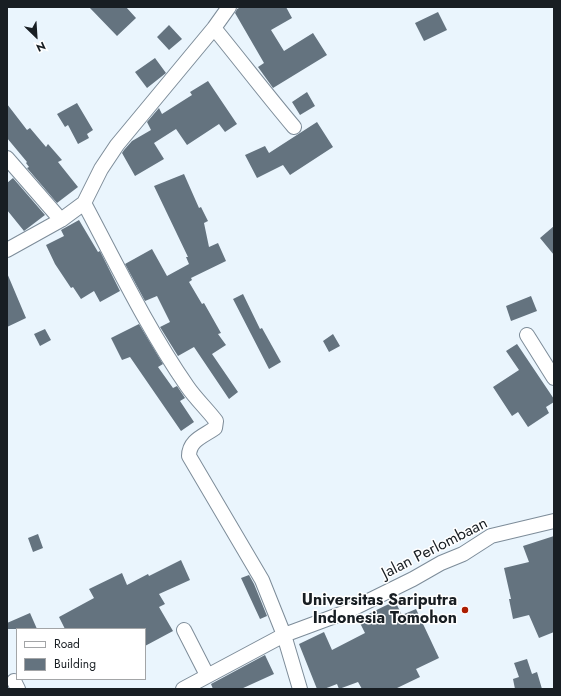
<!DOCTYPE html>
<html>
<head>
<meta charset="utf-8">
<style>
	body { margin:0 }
	#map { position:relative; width:561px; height:696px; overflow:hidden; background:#eaf5fd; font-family:Jost,sans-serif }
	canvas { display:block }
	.frame { position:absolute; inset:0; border:8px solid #181e23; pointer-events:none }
	.legend { position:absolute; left:16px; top:628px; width:130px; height:52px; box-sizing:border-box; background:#fff; border:1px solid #a3a5a7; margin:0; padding:5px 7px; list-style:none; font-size:12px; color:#181e23 }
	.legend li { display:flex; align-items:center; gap:8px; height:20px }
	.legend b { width:20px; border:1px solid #a3a5a7 }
	.north { position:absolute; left:16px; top:16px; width:40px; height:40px; -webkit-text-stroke:3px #fff; paint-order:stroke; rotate:155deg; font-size:11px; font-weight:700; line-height:16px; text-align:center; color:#181e23 }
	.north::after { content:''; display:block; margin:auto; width:14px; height:18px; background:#181e23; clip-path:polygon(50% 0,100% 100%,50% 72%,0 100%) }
</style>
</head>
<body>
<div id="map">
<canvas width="561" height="696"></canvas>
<div class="frame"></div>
<ul class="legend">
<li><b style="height:5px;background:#fff"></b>Road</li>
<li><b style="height:11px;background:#64737f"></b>Building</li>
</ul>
<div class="north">N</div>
</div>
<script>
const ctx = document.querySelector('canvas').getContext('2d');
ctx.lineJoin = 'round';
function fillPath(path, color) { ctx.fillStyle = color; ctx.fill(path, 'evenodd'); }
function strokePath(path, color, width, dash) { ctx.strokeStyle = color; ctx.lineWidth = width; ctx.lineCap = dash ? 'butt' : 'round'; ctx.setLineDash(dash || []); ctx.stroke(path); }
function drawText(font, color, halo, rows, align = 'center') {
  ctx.font = font + ' Jost,sans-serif'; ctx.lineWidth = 3; ctx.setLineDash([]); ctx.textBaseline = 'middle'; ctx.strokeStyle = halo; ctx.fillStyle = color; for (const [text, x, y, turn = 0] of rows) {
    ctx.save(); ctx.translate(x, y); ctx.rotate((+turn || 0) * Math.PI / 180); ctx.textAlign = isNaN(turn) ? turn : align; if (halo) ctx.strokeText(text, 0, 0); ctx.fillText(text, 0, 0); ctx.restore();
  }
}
fillPath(new Path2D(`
	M89 7H126L136 18 117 36Z
	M241 7H286L292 18 271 30 284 51 313 33 327 55 273 88 258 67 264 63 235 13 237 9Z
	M438 12 447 30 424 41 415 23Z
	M169 25 182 39 169 50 157 37Z
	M155 58 166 73 147 88 135 72Z
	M208 81 237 124 225 132 219 124 187 145 176 129 154 143 164 159 135 176 122 153 124 150 132 141 151 130 147 122 159 108 162 114 192 95 190 92Z
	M307 92 315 106 300 115 292 102Z
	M77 103 93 130 87 134 89 138 78 144 68 125 65 127 57 114Z
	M7 104 27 130 30 128 46 147 48 144 62 160 58 162 78 187 57 203 27 168 29 167 26 163 27 162 7 138Z
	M317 122 333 147 290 175 283 165 257 178 245 155 265 146 269 153Z
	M184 174 199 208 201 207 208 221 204 223 209 247 218 243 226 261 191 278 192 280 189 282 202 304 204 303 221 333 218 334 226 345 212 354 238 392 229 399 194 347 178 356 160 327 170 322 157 296 145 301 125 264 152 249 167 276 189 264 186 257H188L154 186Z
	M13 178 45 215 24 231 7 210V183Z
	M79 220 98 252 100 251 120 291 100 302 94 291 81 299 73 287 71 288 55 264 46 245 64 236 61 230Z
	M554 226V255L540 238Z
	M7 273 26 318 7 327Z
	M243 294 260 329 262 328 281 362 269 369 233 299Z
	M531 296 537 311 511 321 506 306Z
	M139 324 163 364 158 367 173 388 177 386 185 398 180 401 194 422 181 431 130 357 122 360 111 338Z
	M45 329 51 340 40 346 34 334Z
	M333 334 340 346 329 352 323 341Z
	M517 344 554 399V402L546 407 549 413 528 427 518 412 512 416 493 387 519 370 506 351Z
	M38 534 43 548 33 552 28 538Z
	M554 536V632L539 638 529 615 513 619 509 599H511L504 568 529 562 523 546Z
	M181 560 190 580 159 594 165 604 159 607 173 631 145 646V629H65L59 617 94 598 89 589 122 573 127 585 148 574 149 576Z
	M249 575 254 584 267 616 260 619 241 578Z
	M395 601 402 615 416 609 439 658 416 669 420 677 395 689H362L358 682 339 689 337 684 324 689H317L299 644 324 632 332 650 365 633 358 619Z
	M30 613 37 629H7V623Z
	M265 655 274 674 241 689H213L211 684Z
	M527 659 532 674 537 672 542 689H515L513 679 519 677 514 663Z`), '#64737f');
const minor = new Path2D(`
	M214 28C241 61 267 95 294 127
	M7 158 61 220
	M84 203C117 265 147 328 187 386 195 398 207 409 216 421L215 428C204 436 189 440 189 456L262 580 284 635 300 689
	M7 250 61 220 84 203 101 169 117 145 214 28 229 7
	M527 335 554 378
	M184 630 207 675
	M14 681 18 689
	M183 689 284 635 346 612 413 579 441 563 463 554 491 536 554 521`);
strokePath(minor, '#7d8c99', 16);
strokePath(minor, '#fff', 14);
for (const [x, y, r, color] of [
	[465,610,4,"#ac1d01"]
]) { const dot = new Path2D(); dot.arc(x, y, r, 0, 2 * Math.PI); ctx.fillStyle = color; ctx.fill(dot); strokePath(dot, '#fff', 1.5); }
drawText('16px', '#181e23', '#fff', [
	["Jalan Perlombaan",435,549,-27]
]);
drawText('bold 16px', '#181e23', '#fff', [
	["Universitas Sariputra",457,601],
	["Indonesia Tomohon",457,619]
], 'right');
</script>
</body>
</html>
